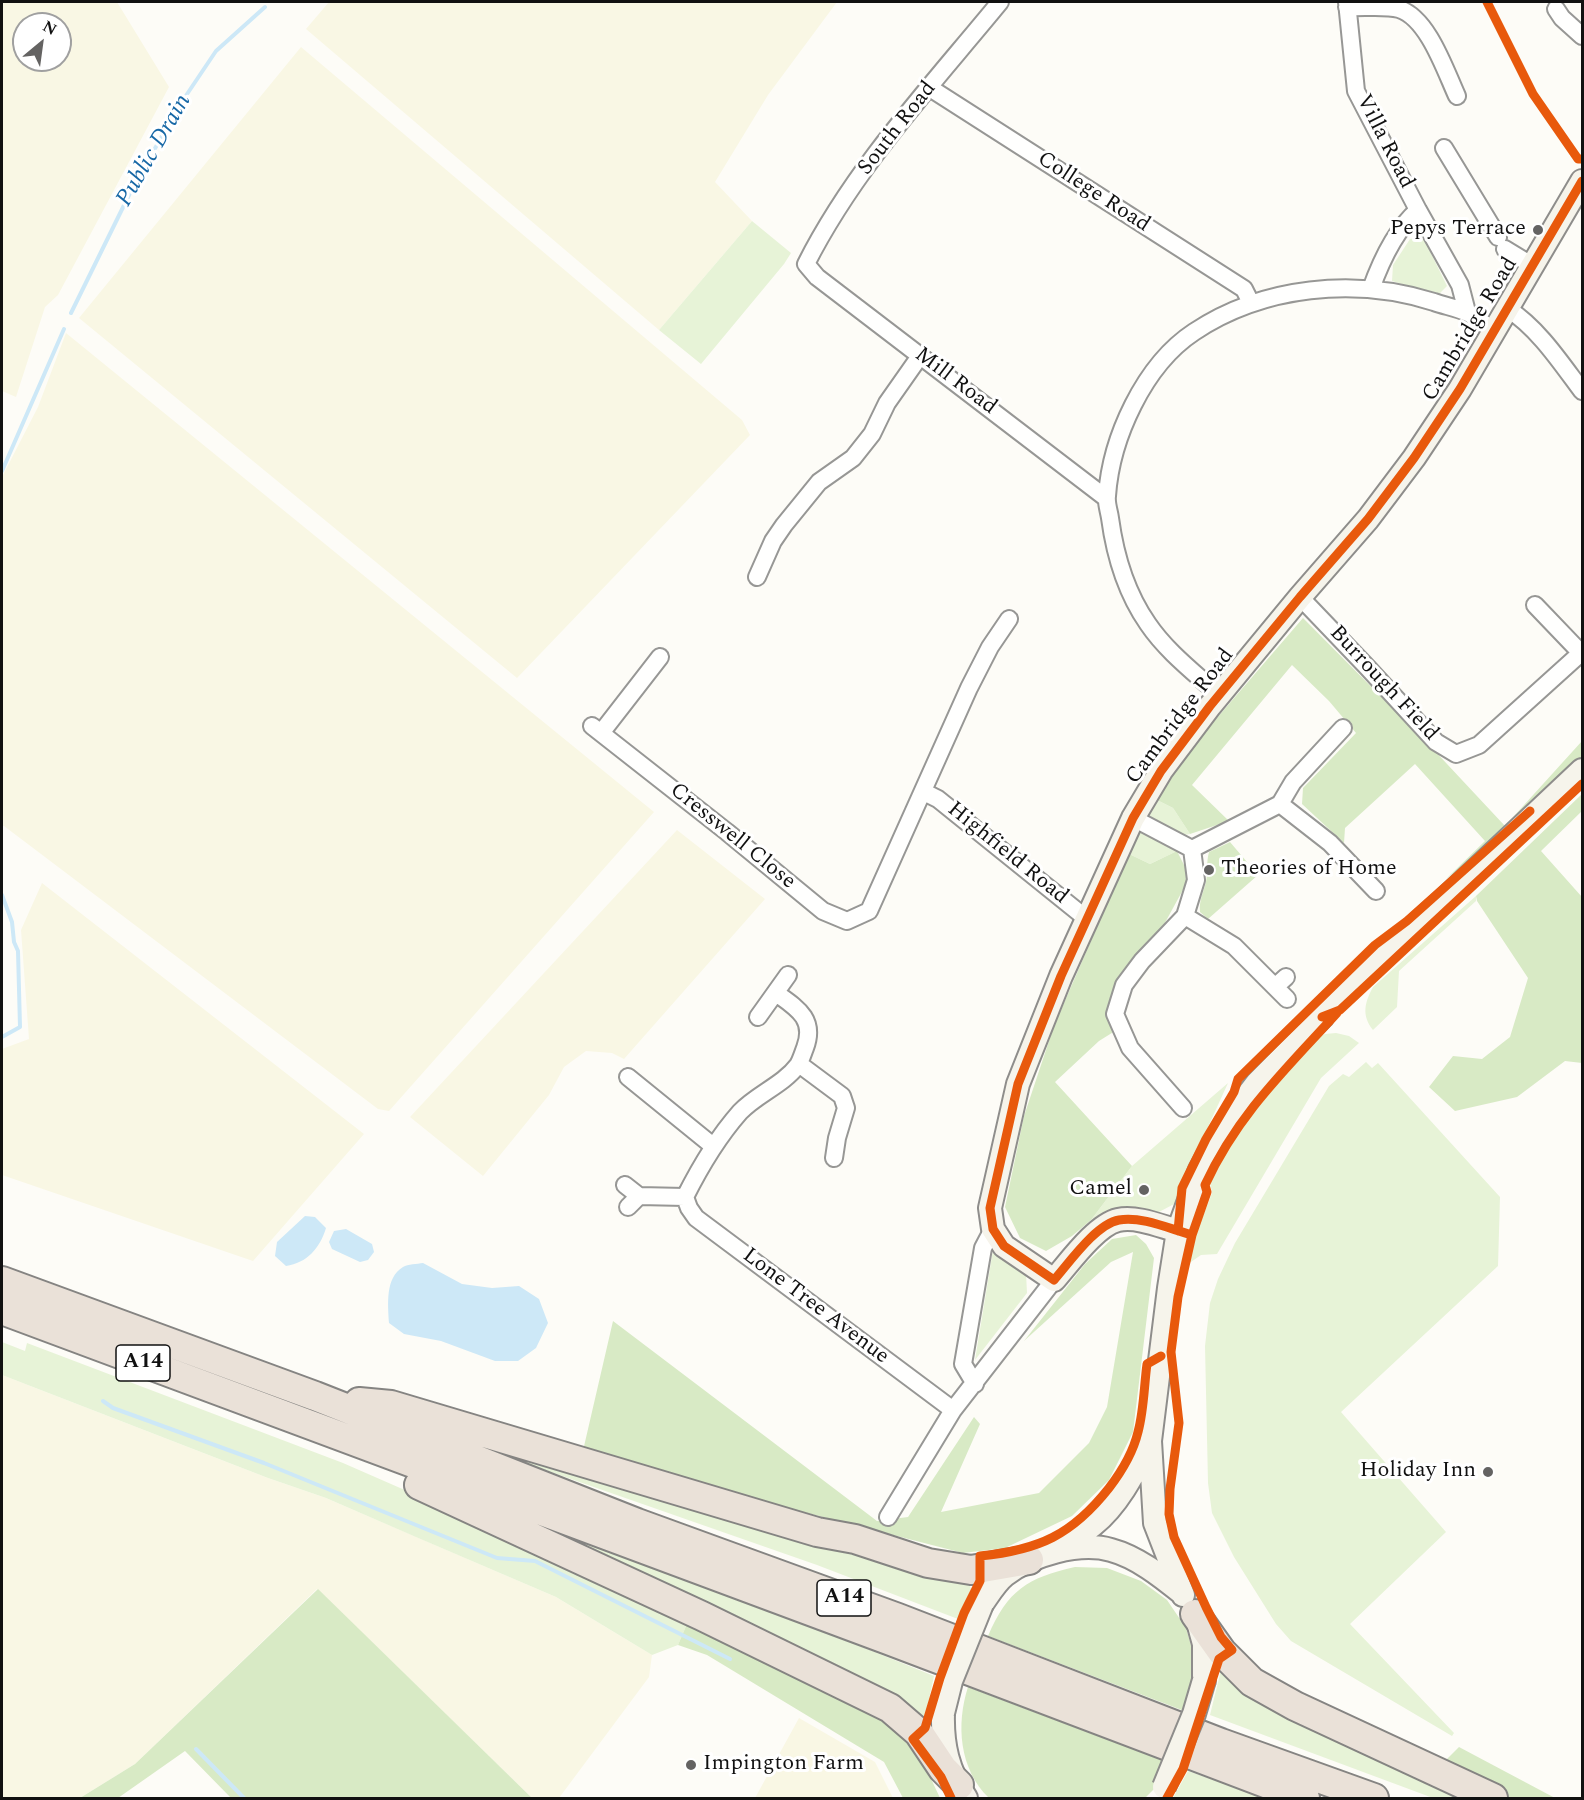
<!DOCTYPE html>
<html>
<head>
<meta charset="utf-8">
<style>
	body { margin:0 }
	#map { position:relative; width:1584px; height:1800px; overflow:hidden; background:#fdfcf7; font-family:Spectral,serif }
	canvas { display:block }
	.frame { position:absolute; inset:0; border:3px solid #111; pointer-events:none }
	.north { position:absolute; left:12px; top:12px; width:60px; height:60px; box-sizing:border-box; background:#fff; border:2px solid #a0a0a0; border-radius:50%; rotate:29deg; font-size:16px; font-weight:700; line-height:24px; text-align:center; color:#111 }
	.north::after { content:''; display:block; margin:auto; width:21px; height:27px; background:#646362; clip-path:polygon(50% 0,100% 100%,50% 72%,0 100%) }
</style>
</head>
<body>
<div id="map">
<canvas width="1584" height="1800"></canvas>
<div class="frame"></div>
<div class="north">N</div>
</div>
<script>
const ctx = document.querySelector('canvas').getContext('2d');
ctx.lineJoin = 'round';
function fillPath(path, color) { ctx.fillStyle = color; ctx.fill(path, 'evenodd'); }
function strokePath(path, color, width, dash) { ctx.strokeStyle = color; ctx.lineWidth = width; ctx.lineCap = dash ? 'butt' : 'round'; ctx.setLineDash(dash || []); ctx.stroke(path); }
function drawText(font, color, halo, rows, align = 'center') {
  ctx.font = font + ' Spectral,serif'; ctx.lineWidth = 6; ctx.setLineDash([]); ctx.textBaseline = 'middle'; ctx.strokeStyle = halo; ctx.fillStyle = color; for (const [text, x, y, turn = 0] of rows) {
    ctx.save(); ctx.translate(x, y); ctx.rotate((+turn || 0) * Math.PI / 180); ctx.textAlign = isNaN(turn) ? turn : align; if (halo) ctx.strokeText(text, 0, 0); ctx.fillText(text, 0, 0); ctx.restore();
  }
}
fillPath(new Path2D(`
	M2 2H117L169 87 58 295 45 307 16 397 2 391ZM24 24H60V60H24Z
	M329 2H837L768 95 715 182 752 221 659 330 306 29Z
	M301 47 742 420 750 435 517 678 79 318Z
	M66 333 654 812 389 1111 378 1109 4 826H2V477L38 407Z
	M677 830 765 899 624 1059 612 1053 586 1051 564 1067 549 1095 483 1176 410 1117Z
	M42 883 364 1134 253 1261 2 1175V1049L29 1039 21 930Z
	M2 1375 268 1478 326 1498 556 1597 652 1655 649 1677 559 1798H532L317 1589 135 1764 80 1798H2Z
	M799 1718 875 1762 893 1798H755Z`), '#f9f7e4');
fillPath(new Path2D(`
	M752 221 791 253 784 264 701 364 659 330Z
	M1423 237 1447 286 1438 295 1392 281 1393 265 1410 239Z
	M1157 800 1173 808 1190 834 1174 837 1146 818Z
	M1139 828 1172 843 1177 851 1150 864 1127 853Z
	M1476 896V901L1399 971 1397 1007 1373 1030C1361 1015 1365 1002 1373 987Z
	M1336 1033 1349 1036 1359 1043 1321 1078 1217 1254 1201 1255 1188 1264 1194 1239 1212 1193 1209 1178 1237 1130 1271 1086 1315 1039 1325 1034Z
	M1366 1062 1372 1068 1378 1063 1500 1197 1498 1266 1341 1412 1446 1532 1350 1624 1454 1733 1452 1736 1291 1641 1276 1624 1234 1557 1212 1513 1208 1483 1205 1346 1210 1303 1218 1279 1235 1243 1329 1086 1343 1074 1349 1077Z
	M1228 1083 1177 1195 1176 1203 1159 1212 1122 1210 1091 1220 1132 1166Z
	M993 1250 1026 1273 1027 1293 975 1360Z
	M2 1342 25 1351 27 1343 343 1463 535 1547 689 1619 678 1645 652 1655 556 1597 416 1537 326 1498 268 1478 2 1375Z
	M510 1450C662 1496 813 1548 968 1581L971 1589 958 1619 817 1565 508 1457Z
	M505 1512 813 1627 934 1676 926 1713 920 1722Z
	M1222 1666 1472 1798H1433L1210 1715Z
	M1188 1771 1266 1798H1173Z`), '#e7f3d7');
fillPath(new Path2D(`
	M1303 618 1433 749 1505 826 1582 741V757L1508 829 1446 879 1485 841 1415 764 1345 828 1344 843 1302 804 1303 788 1356 733 1329 701 1292 665 1192 785 1229 821 1190 834 1173 808 1157 800 1185 755Z
	M1582 794V811L1541 851 1582 897V1063L1565 1061 1517 1097 1455 1111 1429 1087 1453 1056 1482 1059 1510 1037 1528 978 1477 901 1476 896Z
	M1230 842 1258 875 1208 919 1200 912C1199 900 1203 894 1206 882 1208 872 1206 863 1209 852Z
	M1177 851 1190 877 1155 941 1127 975 1115 1031 1099 1041 1055 1082 1132 1166 1091 1220 1072 1236 1046 1251 1020 1238 1005 1207 1024 1116 1054 1026 1123 867 1127 853 1150 864Z
	M1136 1235 1146 1244 1154 1258 1133 1432 1109 1480 1072 1516 1005 1548 963 1553 582 1455 613 1321 877 1521 908 1517 974 1417 980 1424 941 1512 1039 1493 1089 1443 1107 1407 1133 1252 1111 1262 1024 1341 1085 1264 1112 1239Z
	M1075 1567 1107 1568 1141 1581 1167 1600 1186 1628 1197 1666 1187 1712 988 1636C1008 1590 1027 1578 1075 1567Z
	M318 1589 532 1798H231L185 1751 118 1798H80L135 1764Z
	M689 1619 880 1714 902 1733 926 1768 940 1798H903L884 1762 707 1655 678 1645Z
	M968 1687 1167 1762 1157 1786 1145 1798H989C959 1769 956 1724 968 1687Z
	M1459 1747 1555 1798H1509L1441 1765Z`), '#d8eac5');
fillPath(new Path2D(`
	M305 1216 315 1217 326 1228C320 1248 307 1263 286 1266L275 1256 277 1242Z
	M346 1229 372 1244 374 1252 368 1260 360 1262 332 1249 329 1242 334 1231Z
	M423 1263 462 1284 492 1288 519 1286 539 1299 548 1323 536 1348 518 1361H495L441 1341 404 1334 389 1323C388 1304 385 1278 403 1267 408 1264 417 1264 423 1263Z`), '#cde8f7');
strokePath(new Path2D(`
	M71 313 132 189 179 106 216 51 265 7
	M2 471 64 329
	M2 895 12 922 14 942 18 951 20 1027 2 1037
	M103 1401 113 1408 264 1463 497 1558 535 1561 730 1659
	M196 1749 244 1798`), '#cde8f7', 4);
const street = new Path2D(`
	M1000 2C932 85 855 167 806 264L817 277 1106 498
	M1347 2 1356 91 1418 210 1460 285 1467 312
	M1347 7C1361 8 1386 5 1399 9 1428 18 1445 70 1457 96
	M1556 9 1562 18 1582 36
	M930 88 1244 289 1251 303
	M1444 148 1498 237
	M1505 249 1533 266
	M1371 289C1381 261 1395 230 1418 210
	M1508 309C1538 328 1561 363 1582 391
	M757 577 773 541 784 525 819 482 853 458 872 434 887 403 920 356
	M1300 597 1367 667 1436 742 1456 754 1479 745 1581 653 1535 605
	M1219 695C1195 673 1167 652 1148 624 1127 594 1115 555 1110 518 1109 511 1106 503 1107 496 1111 438 1144 365 1194 332 1263 286 1355 277 1434 302 1445 306 1458 308 1468 313 1478 319 1486 325 1495 331
	M592 726 727 832 823 911 847 921 869 911 969 688 990 647 1009 619
	M601 733 660 657
	M924 792 938 799 1087 919
	M1280 804 1330 843 1376 891
	M1133 818 1192 849
	M1185 916 1234 946 1287 999
	M1275 987 1286 977
	M758 1017 788 975
	M799 1064 842 1096 846 1108 837 1138 834 1158
	M628 1077 713 1146
	M1183 1108 1130 1048 1115 1014 1124 985 1142 961 1185 916 1196 880 1192 849 1280 804 1293 782 1343 728
	M625 1185 639 1196 685 1197C700 1167 718 1137 740 1112 757 1094 783 1085 798 1065 801 1060 803 1053 805 1048 816 1019 797 1008 776 993
	M685 1197 689 1208 696 1218 953 1410
	M628 1207 639 1196
	M975 1384 963 1364 983 1248 993 1229
	M888 1517 953 1410 1054 1280`);
const secondary = new Path2D(`
	M1178 1231C1160 1226 1137 1216 1118 1220 1096 1225 1069 1263 1054 1280L1004 1246 993 1229 990 1208 1018 1084 1061 976 1133 818 1161 771 1210 706 1300 597 1368 519 1414 458 1460 389 1582 181
	M1058 1549C1070 1541 1082 1534 1093 1525 1119 1504 1135 1471 1150 1442
	M1183 1595 1155 1523 1150 1441 1169 1288 1178 1231 1200 1170 1226 1123 1257 1083 1322 1017 1332 1001 1444 900 1582 770
	M982 1604C989 1594 996 1582 1005 1575 1031 1555 1079 1541 1111 1550 1137 1557 1161 1576 1182 1593
	M1198 1622 1204 1644V1680
	M943 1713C942 1745 948 1771 966 1798`);
const highway = new Path2D(`
	M2 1281 315 1396 637 1523 898 1618 1221 1743 1374 1798
	M2 1310 888 1640 1305 1798
	M359 1402 391 1405 817 1532 855 1539 928 1563 971 1570 1029 1560
	M419 1485 702 1616 890 1708 919 1733 943 1769 959 1785
	M1195 1614 1222 1652 1252 1682 1295 1706 1493 1798`);
strokePath(street, '#979795', 20);
strokePath(secondary, '#8e8d8b', 26);
strokePath(highway, '#858482', 32);
strokePath(street, '#fffffe', 16);
strokePath(secondary, '#f6f4eb', 22);
strokePath(highway, '#eae1d8', 28);
const secondaryBridge = new Path2D(`
	M943 1713 951 1681 982 1604
	M1164 1787 1194 1714 1204 1680`);
strokePath(secondaryBridge, '#8e8d8b', 26, []);
strokePath(secondaryBridge, '#f6f4eb', 22);
strokePath(new Path2D(`
	M1487 2 1533 94 1578 159H1582
	M1322 1017 1340 1010 1582 784
	M1178 1231 1182 1188 1206 1139 1234 1092 1238 1079 1375 945 1407 921 1530 811
	M1192 1235 1207 1192 1205 1185C1238 1114 1285 1070 1337 1013
	M951 1798 941 1777 913 1739 925 1728 940 1678 964 1613 980 1581V1556C1039 1550 1072 1535 1109 1488 1122 1471 1133 1453 1138 1432 1144 1410 1144 1386 1147 1364L1161 1356
	M1167 1798 1183 1769 1219 1659 1232 1650 1221 1637 1206 1607 1174 1537 1169 1514 1170 1489 1179 1423 1171 1352 1178 1297 1192 1235C1170 1229 1142 1216 1119 1220 1096 1224 1069 1263 1054 1280L1004 1246 993 1229 990 1208 1018 1084 1061 976 1133 818 1161 771 1210 706 1300 597 1368 519 1414 458 1460 389 1582 181`), '#e8590c', 9);
for (const [x, y, r, color] of [
	[1538,230,6,"#646362"],
	[1209,870,6,"#646362"],
	[1144,1190,6,"#646362"],
	[1488,1472,6,"#646362"],
	[691,1765,6,"#646362"]
]) { const dot = new Path2D(); dot.arc(x, y, r, 0, 2 * Math.PI); ctx.fillStyle = color; ctx.fill(dot); strokePath(dot, '#fff', 2); }
for (const [x, y, w] of [
	[143,1363,54],
	[844,1598,54]
]) { const box = new Path2D(); box.roundRect(x - w / 2, y - 18, w, 36, 4.5); ctx.fillStyle = '#fff'; ctx.fill(box); strokePath(box, '#111', 1.5); }
drawText('bold 21px', '#111', null, [
	["A14",143,1363],
	["A14",844,1598]
]);
drawText('22px', '#111', '#fff', [
	["South Road",898,129,-52],
	["Villa Road",1384,142,63],
	["College Road",1093,193,33],
	["Cambridge Road",1471,330,-59],
	["Mill Road",955,382,37],
	["Burrough Field",1383,684,47],
	["Cambridge Road",1181,717,-53],
	["Cresswell Close",732,837,39],
	["Highfield Road",1007,854,39],
	["Lone Tree Avenue",815,1307,37]
]);
drawText('22px', '#111', '#fff', [
	["Pepys Terrace",1526,230],
	["Theories of Home",1221,870,"left"],
	["Camel",1132,1190],
	["Holiday Inn",1476,1472],
	["Impington Farm",703,1765,"left"]
], 'right');
drawText('italic 24px', '#1768a6', '#fff', [
	["Public Drain",155,151,-60]
]);
</script>
</body>
</html>
